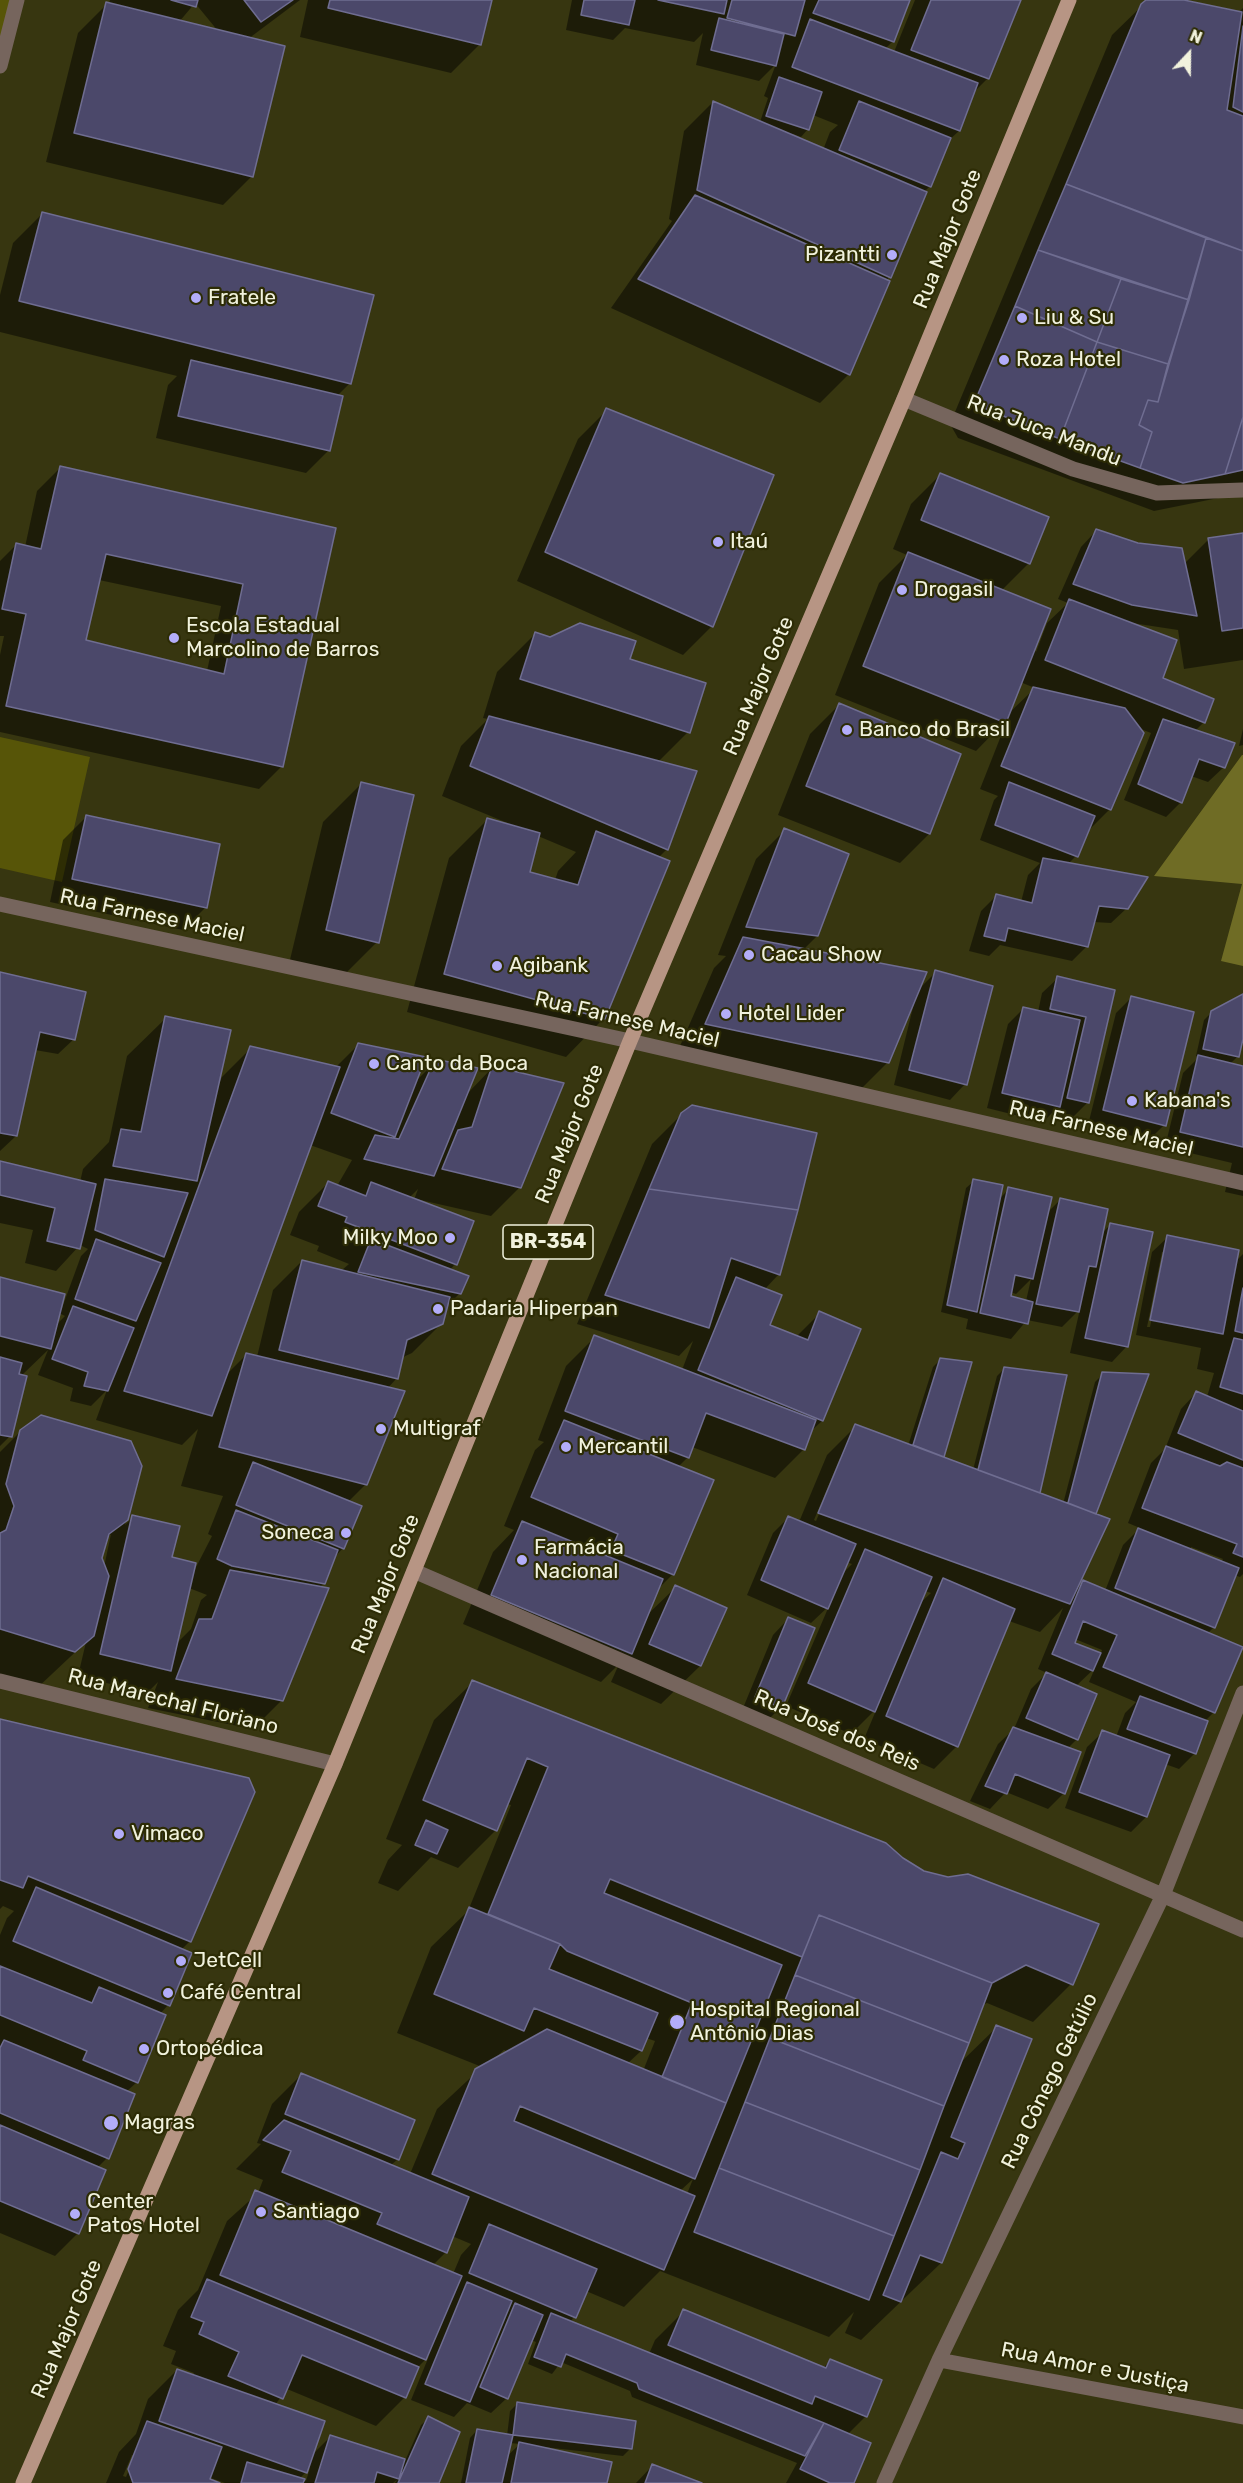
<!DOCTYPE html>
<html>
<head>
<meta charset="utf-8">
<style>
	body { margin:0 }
	#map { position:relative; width:1243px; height:2483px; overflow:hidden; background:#373610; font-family:Rubik,sans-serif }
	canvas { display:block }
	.north { position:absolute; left:1159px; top:24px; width:60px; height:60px; -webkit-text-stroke:4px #2d2c05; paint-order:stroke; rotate:22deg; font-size:16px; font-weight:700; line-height:24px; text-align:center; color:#f1f2dd }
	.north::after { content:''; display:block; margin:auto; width:21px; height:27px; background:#f1f2dd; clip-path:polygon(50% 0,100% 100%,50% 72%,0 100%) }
</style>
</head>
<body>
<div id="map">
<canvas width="1243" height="2483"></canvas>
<div class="north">N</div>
</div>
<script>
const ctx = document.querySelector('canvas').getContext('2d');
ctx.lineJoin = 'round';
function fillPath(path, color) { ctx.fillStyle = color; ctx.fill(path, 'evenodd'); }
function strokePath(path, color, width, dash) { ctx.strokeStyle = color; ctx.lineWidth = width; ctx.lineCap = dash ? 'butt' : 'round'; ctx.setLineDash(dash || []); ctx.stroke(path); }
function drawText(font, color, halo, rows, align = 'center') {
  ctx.font = font + ' Rubik,sans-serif'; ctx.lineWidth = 4.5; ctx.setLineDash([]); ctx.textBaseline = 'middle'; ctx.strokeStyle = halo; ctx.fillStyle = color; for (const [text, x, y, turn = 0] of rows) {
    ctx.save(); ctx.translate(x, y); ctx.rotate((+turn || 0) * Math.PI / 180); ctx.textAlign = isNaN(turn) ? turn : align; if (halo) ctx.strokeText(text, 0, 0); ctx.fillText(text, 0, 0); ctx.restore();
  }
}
fillPath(new Path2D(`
	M0 0H17L0 66Z
	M0 737 90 757 62 882 0 868Z`), '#575508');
fillPath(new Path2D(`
	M1242 755H1243V966L1221 961 1242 884 1154 876Z`), '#6f6c25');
fillPath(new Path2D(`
	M110 0H300L248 39 252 176 223 205 46 162 78 33 107 4H109ZM195 3 218 31 179 22Z
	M308 0H490L480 44 451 73 300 37Z
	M572 0H909L892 42 885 49 894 52 915 0H1020L988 78 973 93 959 131 948 141 930 186 923 193 849 374 820 403 611 308 672 221 669 219 684 131 713 102 760 122 768 98 764 96 776 64 759 81 696 65 703 33 694 42 625 28 613 40 566 30ZM813 115 838 125 830 132 823 150 793 137V134L801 137 808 129Z
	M1148 0H1177L1238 13 1243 8V493L1154 511 958 438 950 424 1112 35Z
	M42 214 350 383 337 396 329 450 306 473 156 438 168 385 177 376 0 332V295L13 243Z
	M607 410 712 626 683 655 517 581 578 439Z
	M60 468 334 529 282 766 259 789 0 732V655L4 636H0V561L16 545 25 547 37 491ZM99 580 221 606 207 671 84 641Z
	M940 475 1029 563 1001 591 1036 652 1047 623 1068 603 1058 599 1081 547 1096 531 1184 564 1208 540 1243 534V660L1184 669 1178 630 1132 623 1161 679 1204 722 1195 731 1224 767 1208 782 1191 776 1181 802 1166 817 1124 800 1151 733 1138 728 1110 809 1087 832 1076 856 1068 864 1127 908 1111 923 1093 922 1087 946 1072 961 1000 945 989 956 969 951 981 911 996 896 1021 902 1028 875 1040 863 980 840 994 800 998 796 980 789 1008 718 976 751 835 695 879 583 907 555 893 549 911 504ZM1020 682 1035 688 1007 715Z
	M535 634 628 660 688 732 658 762 667 849 658 858 604 1018 566 1057 407 1012 449 858 487 820 510 824 442 796 461 746 488 719 483 718 497 672ZM538 836 576 852 558 871 555 880 528 873Z
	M839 705 959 755 929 834 900 863 778 815 810 734Z
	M1243 729V745L1239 746Z
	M361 784 377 942 339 980 288 968 323 822Z
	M86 817 219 845 205 908 183 930 50 902 63 840Z
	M785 830 817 936 803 950 919 989 936 972 965 1084 950 1100 894 1085 916 995 888 1062 859 1091 677 1053 714 968 726 956 718 955 756 859Z
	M0 974 74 1039 58 1054 35 1050 16 1136 0 1151Z
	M1058 978 1114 991 1087 1103 1072 1118 1052 1113 1043 1122 987 1108 1008 1024 1023 1009 1038 1012 1042 993Z
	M1243 995V1031L1238 1056 1229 1065 1243 1068V1196L1225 1192 1232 1163 1165 1147 1183 1073 1199 1057 1196 1056 1204 1020 1212 1012Z
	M1131 998 1164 1125 1149 1140 1088 1125 1116 1013Z
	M166 1018 219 1084 222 1077 251 1048 335 1068 358 1045 414 1083 436 1061 465 1096 492 1068 520 1187 491 1216 416 1199 472 1222 455 1264 450 1270 460 1293 445 1308 442 1323 412 1353 401 1358 396 1379 387 1389 366 1484 348 1502 343 1548 334 1558 324 1583 319 1588 282 1700 253 1729 148 1708 158 1682 147 1693 78 1676 86 1642 35 1690 0 1679V1452L21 1431 140 1466 125 1525 133 1517 191 1577 212 1536 208 1534 223 1496 181 1486 198 1429 182 1445 96 1420 107 1390 91 1406 70 1401 73 1388 38 1375 48 1350 21 1376 10 1436 0 1446V1278L62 1308 81 1256 88 1249 80 1245 56 1271 25 1263 33 1230 0 1223V1163L80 1182 83 1169 109 1142 127 1056ZM310 1145 352 1160 337 1186 328 1183 299 1212 290 1235 319 1246 317 1251 349 1264 342 1270 302 1261 273 1290 257 1357 247 1354 226 1375ZM418 1189 414 1200 409 1198ZM59 1313 65 1316 55 1326ZM111 1534 104 1567 100 1558 105 1541ZM189 1588 207 1595 201 1600 191 1629 176 1644Z
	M681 1115 779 1274 764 1290 768 1326 796 1337 820 1313 859 1330 822 1421 810 1432 804 1449 775 1478 692 1447 688 1457 678 1467 673 1574 656 1591 645 1617 676 1587 725 1609 700 1666 661 1704 611 1682 619 1664 601 1682 463 1624 493 1552 514 1530 504 1526 535 1450 544 1442 538 1440 566 1366 595 1337 682 1370 693 1341 679 1356 577 1324 652 1144Z
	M974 1181 999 1199 1009 1189 1046 1214 1060 1200 1101 1234 1110 1225 1127 1346 1112 1362 1070 1353 1080 1309 1062 1327 1027 1320 1011 1339 966 1329 968 1319 941 1312 966 1188ZM1031 1279 1026 1301 1009 1297 1010 1292 1016 1294Z
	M1168 1237 1236 1261 1243 1254V1574L1240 1577 1234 1575 1214 1627 1207 1634 1214 1712 1205 1721 1194 1754 1179 1769 1165 1764 1146 1817 1131 1832 1065 1808 1087 1747 1103 1732 1116 1737 1125 1713 1136 1702 1089 1682 1095 1668 1076 1686 1077 1739 1067 1749 1064 1793 1048 1809 1006 1792 990 1809 970 1801 998 1744 1014 1729 1031 1689 1047 1673 1038 1669 1063 1608 1040 1632 1009 1621 957 1746 934 1769 864 1739 877 1708 851 1734 786 1706 829 1606 811 1623 747 1595 773 1533 789 1517 799 1522 827 1455 856 1426 908 1446 933 1367 941 1359V1458L973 1470 997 1376 1004 1369 1037 1494 1063 1504 1095 1382 1103 1374 1095 1513 1075 1591 1083 1582 1105 1591 1123 1545 1140 1528 1128 1523 1151 1463 1165 1449 1181 1409 1196 1393 1207 1397 1214 1373 1197 1369 1201 1348 1136 1335 1152 1252ZM1162 1252H1165L1150 1327H1147ZM840 1458H843L816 1521 814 1520ZM1191 1547 1223 1559 1221 1562 1190 1550ZM846 1562 852 1564 841 1575ZM925 1591 931 1593 919 1604ZM1075 1639 1102 1650 1100 1655 1073 1643Z
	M788 1619 781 1707 765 1723 741 1713 773 1635Z
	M473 1682 902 1860 1071 1984 1033 2022 987 2003 982 2005 959 2064 997 2027 1030 2040 941 2263 861 2340 845 2333 854 2312 829 2337 660 2271 624 2307 586 2291 571 2322 649 2354 655 2340 684 2311 823 2368 830 2361 866 2416 847 2435 852 2483H786L797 2463 632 2397 630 2391 561 2362 552 2374 528 2364 536 2342 531 2340 507 2398 491 2413 467 2403 454 2417 411 2400 429 2356 418 2367 405 2397 376 2426 287 2389 275 2405 312 2455 330 2437 405 2461 421 2425 429 2418 438 2483H395L397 2480 393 2483H225L208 2477V2480L216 2483H106L119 2452 136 2434 148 2399 177 2370 193 2376 194 2373 171 2364 176 2351 163 2346 178 2310 198 2290 227 2221 258 2193 263 2180 236 2169 261 2144 257 2143 272 2104 301 2075 398 2159 390 2166 410 2174 437 2109 482 2067 397 2033 431 1947 468 1911 511 1805 507 1804 496 1830 458 1868 431 1857 398 1891 378 1883 388 1860 402 1845 386 1839 434 1720ZM646 2038 655 2041 643 2071 627 2064 641 2051ZM504 2050 509 2052 494 2059ZM693 2179 687 2194 680 2191ZM452 2236 471 2244 461 2255 453 2274 432 2266 446 2252ZM132 2455H135L126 2477 123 2476ZM310 2468 306 2481 299 2479Z
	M0 1721 190 1941 181 1950 168 2005 160 2014 137 2082 126 2092 107 2158 97 2168 104 2171 78 2233 55 2256 0 2233V1935L7 1918 14 1911 3 1906 0 1909Z
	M517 2404 631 2448 623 2456 544 2447V2449L606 2483H461L470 2438 477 2430 507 2436 510 2411ZM510 2443 520 2444 506 2457Z
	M653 2465 698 2483H636Z`), '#0007');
const building = new Path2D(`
	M171 0H198L196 7Z
	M244 0H293L261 22Z
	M330 0H492L481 45 328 8Z
	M584 0H635L629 25 581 15Z
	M658 0H727L724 14Z
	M732 0H805L795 36 727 18Z
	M819 0H910L894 42 813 13Z
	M931 0H1021L989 79 911 50Z
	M1146 0H1184L1242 12 1227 110 1243 116V251L1066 184 1141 4Z
	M106 2 285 46 253 177 74 133Z
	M719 18 784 34 776 66 711 50Z
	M810 19 978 83 960 131 792 67Z
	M1243 26V112L1233 107Z
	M779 77 822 92 809 130 766 116Z
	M713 101 927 192 891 278 697 190Z
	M859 101 951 138 931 187 839 150Z
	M1066 184 1206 238 1189 300 1038 250Z
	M695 195 890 281 850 375 638 279Z
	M42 212 374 295 351 384 19 301Z
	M1206 238 1243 251V417L1225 474 1183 483 1140 468 1152 432 1139 425 1148 400 1158 402Z
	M1038 250 1121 279 1097 342 1015 306Z
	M1121 279 1189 300 1168 364 1097 342Z
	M1015 306 1097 342 1060 439 986 409 978 394Z
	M1097 342 1168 364 1158 402 1148 400 1139 425 1152 432 1140 468 1060 439Z
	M191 360 343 396 330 451 178 416Z
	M606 408 774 475 713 627 545 552Z
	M1243 417V470L1225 474Z
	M60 466 336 528 283 767 6 706 26 614 2 609 16 543 41 549ZM106 554 243 584 224 674 86 640Z
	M940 473 1049 517 1030 564 921 520Z
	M1096 529 1138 543 1182 548 1197 616 1132 605 1073 584Z
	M1243 533V628L1222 631 1208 538Z
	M908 552 1051 609 1006 723 863 666Z
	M1069 599 1177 640 1163 678 1214 699 1205 723 1045 660Z
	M580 623 636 641 630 659 706 683 690 733 520 679 535 632 550 637Z
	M1033 687 1125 708 1144 733 1111 810 1001 766Z
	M839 703 961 754 930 834 806 786Z
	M489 716 697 771 668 850 470 766Z
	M1163 719 1235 743 1225 768 1199 759 1182 803 1138 784Z
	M361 782 414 795 379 943 326 930Z
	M1009 782 1095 816 1078 857 995 825Z
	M86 815 220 844 207 908 72 879Z
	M487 818 540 833 530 872 578 885 596 831 670 861 605 1019 444 974Z
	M784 828 849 854 818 936 746 927Z
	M1043 858 1148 877 1128 909 1099 906 1088 947 1008 928 1005 941 984 936 996 894 1032 903Z
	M743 937 927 972 889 1063 705 1024Z
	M935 970 993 986 967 1085 909 1070Z
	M0 972 86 992 75 1040 40 1032 17 1136 0 1133Z
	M1057 976 1115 990 1089 1103 1067 1098 1086 1017 1050 1009Z
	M1243 994V1039L1239 1057 1203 1049 1211 1011Z
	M1131 996 1194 1012 1166 1126 1103 1110Z
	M1023 1007 1080 1020 1060 1107 1002 1093Z
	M165 1016 231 1030 197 1181 113 1166 121 1129 141 1132Z
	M358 1043 426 1057 395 1137 331 1113Z
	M250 1046 340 1067 212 1416 124 1391Z
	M1198 1055 1243 1066V1147L1180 1132Z
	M435 1059 478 1068 434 1176 364 1159 375 1135 399 1139Z
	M492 1066 564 1083 521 1188 442 1169 458 1130 472 1127Z
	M692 1105 817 1133 798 1210 649 1189 681 1113Z
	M0 1161 96 1184 80 1249 47 1241 55 1208 0 1195Z
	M105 1179 188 1193 164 1257 95 1230Z
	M973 1179 1003 1185 977 1312 947 1305Z
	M328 1181 366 1196 371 1182 474 1221 457 1265 345 1222 347 1217 318 1206Z
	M1008 1187 1052 1197 1033 1279 1015 1275 1011 1296 1033 1302 1028 1324 980 1313Z
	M649 1189 798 1210 780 1275 731 1258 709 1328 605 1295Z
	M1060 1198 1108 1209 1096 1267 1089 1266 1079 1312 1036 1304Z
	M1110 1223 1153 1232 1128 1347 1085 1338Z
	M1167 1235 1239 1250 1223 1334 1150 1320Z
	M96 1239 161 1263 136 1321 75 1299Z
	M371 1239 469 1276 461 1294 358 1272Z
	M302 1260 450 1297 443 1324 407 1340 398 1379 279 1350Z
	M0 1277 65 1294 51 1349 0 1336Z
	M736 1277 782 1295 770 1325 808 1340 819 1311 861 1329 823 1421 698 1370Z
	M1243 1288V1333L1235 1331Z
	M73 1306 134 1328 108 1391 84 1386 88 1372 52 1359Z
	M594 1335 816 1420 805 1450 706 1413 689 1458 565 1411Z
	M1234 1338 1243 1340V1394L1220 1387Z
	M246 1353 405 1391 367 1485 219 1447Z
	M0 1357 22 1363 19 1374 27 1376 12 1437 0 1435Z
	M940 1358 972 1362 944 1457 913 1445Z
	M1004 1367 1067 1375 1040 1493 978 1470Z
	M1102 1372 1149 1374 1096 1514 1068 1503Z
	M1196 1391 1243 1411V1460L1178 1433Z
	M41 1415 131 1441 142 1466 128 1520 109 1534 102 1558 109 1576 94 1636 75 1652 0 1629V1533L6 1530 14 1506 6 1484 20 1430Z
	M564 1420 714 1480 674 1575 611 1550 618 1534 531 1497Z
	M855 1424 1110 1519 1070 1604 818 1513Z
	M1166 1446 1220 1466 1227 1462 1243 1468V1557L1233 1553 1237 1544 1142 1508Z
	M253 1462 362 1506 344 1549 236 1505Z
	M236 1510 338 1550 325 1584 232 1566 217 1559Z
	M132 1515 180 1526 172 1557 196 1563 171 1671 100 1654Z
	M788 1516 856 1544 828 1609 761 1580Z
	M522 1521 663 1579 632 1654 491 1595Z
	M1138 1528 1239 1568 1215 1628 1115 1588Z
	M865 1549 932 1577 875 1712 808 1683Z
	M230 1570 329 1588 283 1701 176 1679 199 1619H212Z
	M943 1578 1015 1609 958 1747 886 1716Z
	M1083 1580 1243 1647 1215 1713 1103 1667 1117 1635 1083 1621 1075 1643 1101 1653 1093 1671 1052 1654Z
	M675 1585 727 1608 701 1666 649 1644Z
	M788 1617 815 1628 782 1708 755 1697Z
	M1046 1672 1097 1694 1078 1740 1026 1718Z
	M472 1680 886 1843 903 1858 924 1871 948 1877 968 1874 1099 1924 1073 1985 1026 1965 992 1983 819 1915 802 1957 610 1879 604 1893 782 1965 726 2103 662 2077 692 2003 567 1951 560 1944 488 1914 548 1767 527 1758 497 1831 423 1800Z
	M1140 1696 1208 1721 1196 1754 1127 1729Z
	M0 1719 249 1778 255 1792 191 1942 28 1876 23 1888 0 1880Z
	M1013 1727 1081 1752 1065 1794 1015 1774 1007 1794 985 1786Z
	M1102 1730 1170 1755 1147 1817 1079 1792Z
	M426 1820 448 1830 437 1854 415 1845Z
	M36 1887 192 1953 170 2006 13 1941Z
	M469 1907 560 1944 549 1969 658 2013 642 2051 534 2008 524 2031 434 1994Z
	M819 1915 992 1983 969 2043 795 1975Z
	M0 1966 92 2003 99 1987 166 2015 138 2083 83 2060 87 2051 0 2015Z
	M795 1975 969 2043 944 2106 770 2038Z
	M996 2025 1032 2039 942 2263 920 2255 901 2302 883 2295 941 2152 958 2159 965 2143 951 2137Z
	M547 2029 726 2103 695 2179 520 2106 514 2121 695 2196 664 2270 432 2174 475 2069Z
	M770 2038 944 2106 920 2170 745 2102Z
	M4 2040 135 2094 109 2159 0 2113V2048Z
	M301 2073 415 2120 399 2160 285 2114Z
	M745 2102 920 2170 894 2236 719 2168Z
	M284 2120 469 2197 447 2253 377 2224 382 2213 282 2172 291 2151 263 2140Z
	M0 2125 106 2170 79 2234 0 2201Z
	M719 2168 894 2236 869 2300 694 2232Z
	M255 2190 462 2276 426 2360 220 2275Z
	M489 2224 597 2269 576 2318 469 2273Z
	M207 2279 419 2367 406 2398 302 2355 283 2399 228 2376 239 2352 199 2334 204 2322 191 2317Z
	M467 2282 512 2301 470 2402 425 2384Z
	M515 2303 543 2315 508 2399 480 2387Z
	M683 2309 826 2368 830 2359 882 2380 867 2417 815 2396 812 2404 668 2345Z
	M551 2313 824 2423 805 2456 639 2389 637 2383 566 2354 561 2367 534 2357Z
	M177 2369 325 2421 307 2473 159 2421Z
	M517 2402 636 2421 632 2449 513 2435Z
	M428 2416 460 2432 439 2483H398Z
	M147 2421 222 2447 210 2479 220 2483H133L128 2469Z
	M824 2423 871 2443 854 2483H830L800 2469Z
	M477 2429 513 2435 502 2483H466Z
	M330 2435 405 2459 399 2479 377 2472 374 2483H315Z
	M519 2442 612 2462 607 2483H511Z
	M247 2462 305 2479 303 2483H241Z
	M652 2464 702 2483H645Z`);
fillPath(building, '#4b486a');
strokePath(building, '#6f6d91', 1.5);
strokePath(new Path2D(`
	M904 399 1073 469 1157 493 1243 490
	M0 904 630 1041 1243 1183
	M414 1571 1243 1930
	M0 1681 335 1764
	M939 2360 1243 2417
	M884 2483 939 2360 1163 1895 1243 1693`), '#76655d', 15);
strokePath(new Path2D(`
	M0 66 17 0`), '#76655d', 15);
strokePath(new Path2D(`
	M23 2483 335 1764 630 1041 904 399 1069 0`), '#b79584', 15);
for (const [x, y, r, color] of [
	[892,255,6,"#b3adf9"],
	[196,298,6,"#b3adf9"],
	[1022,318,6,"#b3adf9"],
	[1004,360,6,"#b3adf9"],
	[718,542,6,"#b3adf9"],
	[902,590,6,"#b3adf9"],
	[174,638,6,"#b3adf9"],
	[847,730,6,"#b3adf9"],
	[749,955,6,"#b3adf9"],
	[497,966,6,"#b3adf9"],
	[726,1014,6,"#b3adf9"],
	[374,1064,6,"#b3adf9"],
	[1132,1101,6,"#b3adf9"],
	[450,1238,6,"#b3adf9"],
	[438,1309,6,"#b3adf9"],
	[381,1429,6,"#b3adf9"],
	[566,1447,6,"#b3adf9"],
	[346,1533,6,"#b3adf9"],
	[522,1560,6,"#b3adf9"],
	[119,1834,6,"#b3adf9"],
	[181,1961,6,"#b3adf9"],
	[168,1993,6,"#b3adf9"],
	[677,2022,8,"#b3adf9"],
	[144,2049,6,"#b3adf9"],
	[111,2123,8,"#b3adf9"],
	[261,2212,6,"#b3adf9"],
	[75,2214,6,"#b3adf9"]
]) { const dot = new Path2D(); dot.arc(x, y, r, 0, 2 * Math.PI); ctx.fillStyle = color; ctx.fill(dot); strokePath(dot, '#2d2c05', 2); }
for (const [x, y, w] of [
	[548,1242,90]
]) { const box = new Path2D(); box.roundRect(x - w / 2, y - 17, w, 34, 4.5); ctx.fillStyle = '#2d2c05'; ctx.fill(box); strokePath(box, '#f1f2dd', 1.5); }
drawText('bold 20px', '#f1f2dd', null, [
	["BR-354",548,1242]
]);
drawText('21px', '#f1f2dd', '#2d2c05', [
	["Rua Major Gote",948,239,-68],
	["Rua Juca Mandu",1044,431,21],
	["Rua Major Gote",759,686,-67],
	["Rua Farnese Maciel",152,916,12],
	["Rua Farnese Maciel",627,1020,13],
	["Rua Farnese Maciel",1101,1129,13],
	["Rua Major Gote",570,1134,-68],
	["Rua Major Gote",386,1584,-68],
	["Rua Marechal Floriano",173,1702,14],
	["Rua José dos Reis",837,1731,23],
	["Rua Cônego Getúlio",1050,2081,-64],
	["Rua Major Gote",67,2329,-67],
	["Rua Amor e Justiça",1095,2368,11]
]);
drawText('21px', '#f1f2dd', '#2d2c05', [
	["Pizantti",880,255,"right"],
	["Fratele",208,298],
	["Liu & Su",1034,318],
	["Roza Hotel",1016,360],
	["Itaú",730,542],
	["Drogasil",914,590],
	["Escola Estadual",186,626],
	["Marcolino de Barros",186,650],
	["Banco do Brasil",859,730],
	["Cacau Show",761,955],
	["Agibank",509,966],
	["Hotel Lider",738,1014],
	["Canto da Boca",386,1064],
	["Kabana's",1144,1101],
	["Milky Moo",438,1238,"right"],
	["Padaria Hiperpan",450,1309],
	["Multigraf",393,1429],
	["Mercantil",578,1447],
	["Soneca",334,1533,"right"],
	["Farmácia",534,1548],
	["Nacional",534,1572],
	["Vimaco",131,1834],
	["JetCell",193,1961],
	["Café Central",180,1993],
	["Hospital Regional",690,2010],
	["Antônio Dias",690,2034],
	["Ortopédica",156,2049],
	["Magras",124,2123],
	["Center",87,2202],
	["Patos Hotel",87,2226],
	["Santiago",273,2212]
], 'left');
</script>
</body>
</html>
